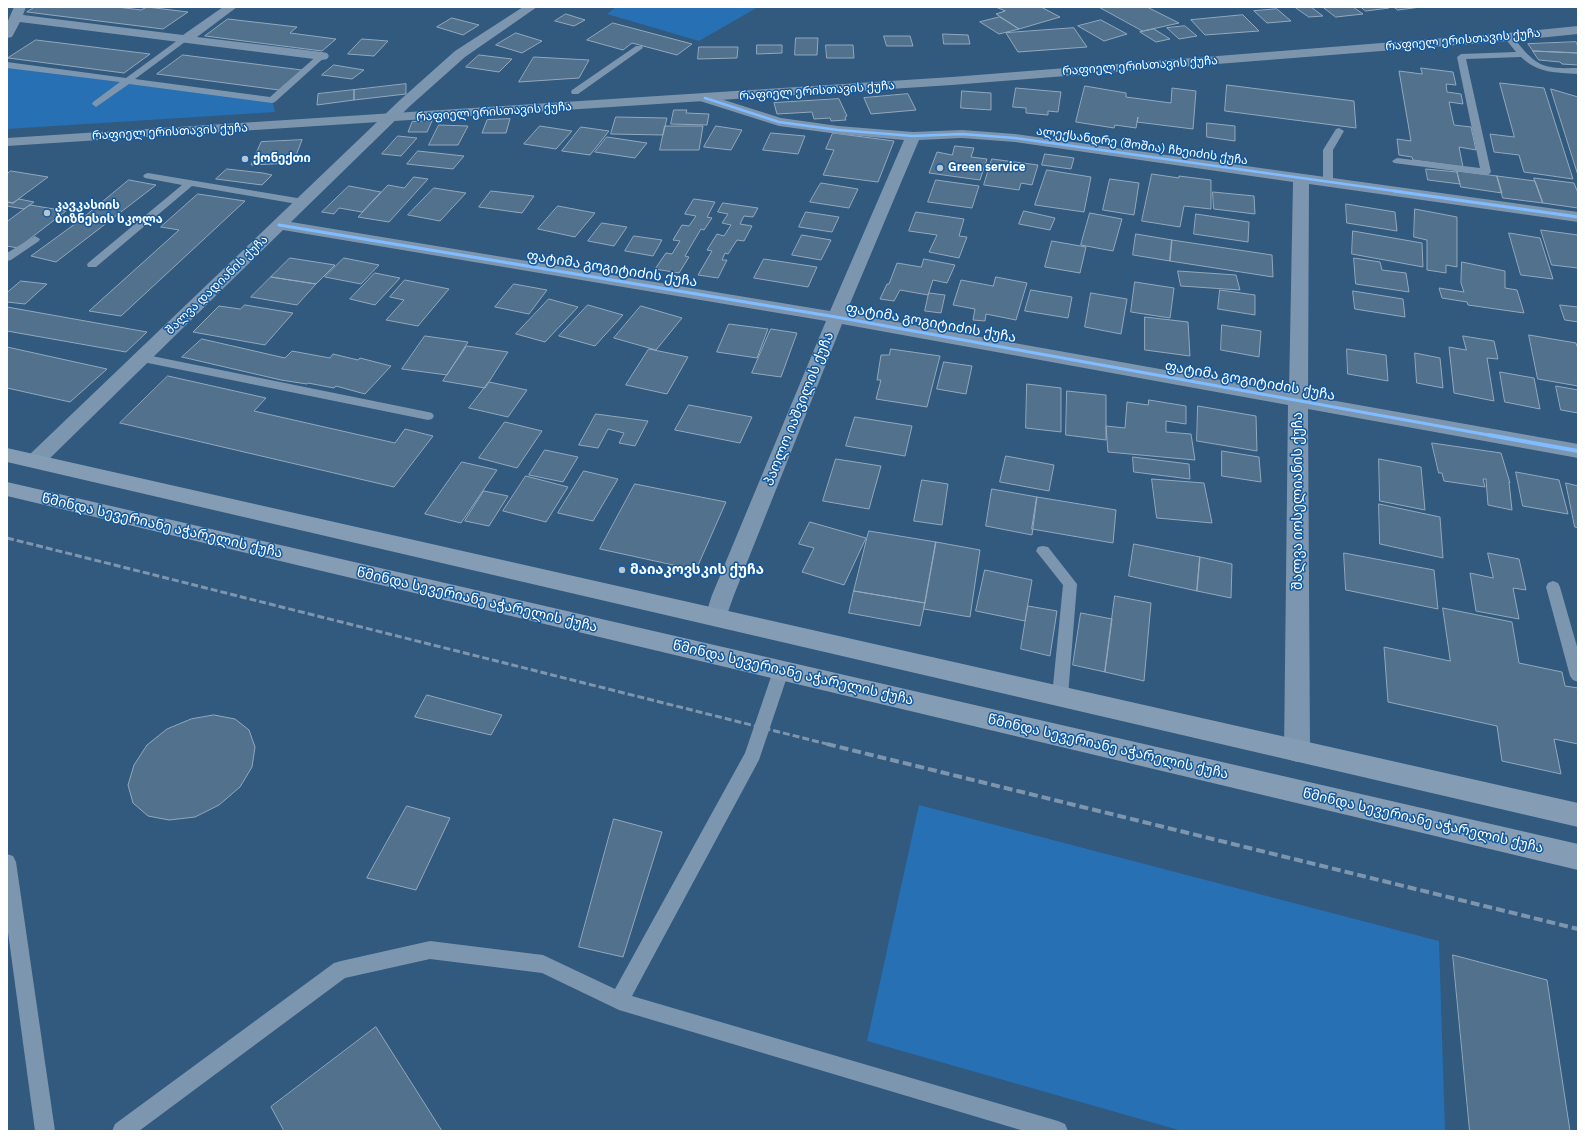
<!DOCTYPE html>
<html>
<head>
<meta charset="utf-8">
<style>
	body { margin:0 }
	#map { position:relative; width:1585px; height:1138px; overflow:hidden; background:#32597e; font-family:"IBM Plex Sans",sans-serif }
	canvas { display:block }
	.frame { position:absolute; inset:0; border:8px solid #fff; pointer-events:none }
</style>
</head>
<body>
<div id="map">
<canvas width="1585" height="1138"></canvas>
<div class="frame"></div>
</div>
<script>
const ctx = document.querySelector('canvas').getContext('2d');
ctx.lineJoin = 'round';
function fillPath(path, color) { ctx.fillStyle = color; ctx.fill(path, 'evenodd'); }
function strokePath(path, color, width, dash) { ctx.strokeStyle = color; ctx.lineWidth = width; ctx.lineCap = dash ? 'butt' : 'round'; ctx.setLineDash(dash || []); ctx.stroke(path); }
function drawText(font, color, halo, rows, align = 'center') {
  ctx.font = font + ' "IBM Plex Sans","Noto Sans Georgian",sans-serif'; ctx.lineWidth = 3; ctx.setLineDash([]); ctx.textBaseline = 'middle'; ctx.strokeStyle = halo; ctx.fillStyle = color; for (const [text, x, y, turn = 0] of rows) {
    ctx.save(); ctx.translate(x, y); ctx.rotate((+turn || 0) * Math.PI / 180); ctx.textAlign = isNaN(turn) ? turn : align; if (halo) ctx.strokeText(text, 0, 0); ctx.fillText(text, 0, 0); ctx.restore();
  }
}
fillPath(new Path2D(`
	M616 7H758L699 41 607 14Z
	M7 65 272 100 275 112 7 129Z
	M919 805 1439 941 1445 1131H1182L867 1041Z`), '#2770b4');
const building = new Path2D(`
	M35 7H117L141 10 147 7 188 12 163 29 27 12Z
	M996 7H1041L1060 17 1019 29 996 14 1005 11Z
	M1099 7H1147L1179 23 1143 31Z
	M1295 7H1311L1323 16 1309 17Z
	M1323 7H1353L1363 14 1336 17Z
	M1361 7H1388L1389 8 1366 11Z
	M1394 7H1421L1398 10Z
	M1277 9 1291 21 1267 23 1254 11Z
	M566 14 585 20 574 26 555 21Z
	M1243 15 1259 31 1205 35 1191 20Z
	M1000 17 1019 29 999 34 980 22Z
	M452 18 479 25 463 35 437 27Z
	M228 19 297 27 290 33 336 39 322 51 205 36Z
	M1101 20 1127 34 1104 41 1078 26Z
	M613 23 692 44 677 55 632 43 623 50 587 40Z
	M1185 26 1197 36 1179 39 1167 28Z
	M1074 28 1087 47 1018 52 1006 33Z
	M1154 29 1170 39 1156 42 1140 32Z
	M516 33 542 41 522 53 496 45Z
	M943 34 968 35 970 44H944Z
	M884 36H910L913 46H887Z
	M796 38H818L817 55H795Z
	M362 39 388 41 374 56 348 54Z
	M36 40 150 54 124 73 8 58Z
	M1576 42 1578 46V53L1533 51 1528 44Z
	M757 45H782V53L757 54Z
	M826 45H853L854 58H827Z
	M699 47H738L737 58 698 59Z
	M1533 51 1578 53V65L1562 64 1560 62 1539 60Z
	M183 55 302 70 279 90 157 74Z
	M479 55 512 59 499 72 466 67Z
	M534 57 589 60 579 78 519 82Z
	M334 65 364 70 352 79 322 75Z
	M1421 68 1453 72 1456 85 1446 84 1447 92 1461 94 1463 104 1449 102 1454 125 1471 127 1476 150 1459 147 1463 167 1413 160 1412 157 1399 155 1397 139 1411 141 1399 71 1422 74Z
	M1500 83 1544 88 1573 179 1524 172 1519 155 1494 152 1490 134 1514 137Z
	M406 84V94L354 100V90Z
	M1227 85 1354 101 1356 128 1225 111Z
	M1085 86 1126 93V97L1171 103 1172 88 1196 91 1193 129 1137 122 1138 117 1136 128 1115 125 1114 128 1076 122Z
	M1016 88 1061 92 1058 112 1048 111V115L1026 113V108L1013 107Z
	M1551 89 1578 97V175Z
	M354 90V100L317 105 318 94Z
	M962 91 991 93V110L961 108Z
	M908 94 916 110 871 114 864 98Z
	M839 99 847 116 845 117 846 120 831 121 830 118 814 119 812 112 777 114 774 103Z
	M674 110H687L686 113 709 114 707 125 671 124Z
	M616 117 667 118 663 135 611 134Z
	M510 119 506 133H482L487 120Z
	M432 121 427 132H408L412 122Z
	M1207 123 1235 126V141L1207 137Z
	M439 125 468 126 458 145H429Z
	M540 126 572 131 556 149 524 144Z
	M665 126H703L699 150H660Z
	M716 126 742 130 731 150 704 147Z
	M581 127 609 131 590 155 562 151Z
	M771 133 805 136 798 154 763 150Z
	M833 133 894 141 878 182 823 175 834 150 826 149Z
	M398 136 417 138 401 156 382 154Z
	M607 137 647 143 635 158 595 152Z
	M302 140 293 163 251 165 261 142Z
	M955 146 974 148 971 157 987 159 980 180 929 173 937 152 952 155Z
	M418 151 464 156 453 169 407 164Z
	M1045 154 1074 158 1071 169 1042 165Z
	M992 159 1038 165 1032 185 1021 183 1019 190 984 185Z
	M227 169 263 173 272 175 262 185 216 179Z
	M1426 169 1457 172 1460 184 1428 180Z
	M1047 170 1091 177 1084 212 1035 205Z
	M11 171 48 177 13 203 7 202V174Z
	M1457 171 1497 176 1502 193 1461 187Z
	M1152 174 1179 178V176L1211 180V209L1184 206 1180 227 1142 221Z
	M1497 176 1535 181 1543 203 1503 198Z
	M414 177 428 179 389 222 358 217 388 185 404 188Z
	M1534 178 1574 183 1578 193V208L1543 203Z
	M1110 179 1139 183 1134 215 1103 210Z
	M129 180 156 185 56 262 31 256 79 221Z
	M936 180 979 186 972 208 928 202Z
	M821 183 858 189 849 208 810 202Z
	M349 186 381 192 362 212 339 208 334 214 322 212Z
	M434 188 466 193 440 221 408 215Z
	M491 191 534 196 522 213 479 207Z
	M1213 192 1254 196 1255 214 1214 209Z
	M198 194 245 201 121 316 89 311 179 230 161 227Z
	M19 199 34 202 24 209 7 206V202L13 203Z
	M694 199 715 202 707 217 712 218 704 230 701 229 685 256 689 257 679 273 655 269 666 253 672 254 680 241 673 240 682 225 689 226 696 216 685 214Z
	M723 203 758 208 753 217 744 216 740 224 752 226 744 241 737 240 728 254 725 253 722 260H727L718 278 698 275 712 251 707 250 717 234 724 236 731 225 722 223 728 214 718 212Z
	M1346 204 1395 212 1397 231 1347 223Z
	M30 205 66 211 18 248 7 246V222Z
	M558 206 595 213 575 237 538 229Z
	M1415 209 1457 217V267L1446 265V273L1427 270V240L1414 237Z
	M1024 211 1055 218 1050 230 1019 224Z
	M806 212 839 217 832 232 799 227Z
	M916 212 964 219 959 236 967 237 959 258 929 252 937 235 909 231Z
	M1090 213 1122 219 1113 251 1081 245Z
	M1196 214 1249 222 1248 242 1194 234Z
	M602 223 627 227 614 246 588 241Z
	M1541 230 1578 235V268L1552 265Z
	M1353 231 1422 243 1423 267 1352 254Z
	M1509 233 1540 238 1553 279 1521 275Z
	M1136 234 1172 240 1170 261 1133 255Z
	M802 235 831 240 821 260 792 255Z
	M634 236 662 240 653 256 625 251Z
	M1172 240 1272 255 1273 277 1170 261Z
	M1052 241 1086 247 1080 273 1045 267Z
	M290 258 335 265 316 284 271 277Z
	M344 258 379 265 361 284 325 277Z
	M1354 258 1380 262 1382 270 1406 273 1409 292 1356 284Z
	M764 259 817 267 808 287 754 278Z
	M924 259 955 265 947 283 933 280 928 295 900 290 894 301 880 299 887 284H889L897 263 921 267Z
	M1462 262 1505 271V288L1517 290 1524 313 1468 305 1467 302 1442 298 1439 288 1464 292 1461 283Z
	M1178 271 1236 275 1240 290 1181 286Z
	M375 273 400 278 375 305 350 299Z
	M271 277 316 284 297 305 251 297Z
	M996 277 1027 283 1016 320 986 314 985 321 973 320 975 309 953 305 961 280 993 286Z
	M405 280 449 289 418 326 386 320 404 300 390 297Z
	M21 281 47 284 25 304 7 302V293Z
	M1135 282 1174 288 1170 318 1131 312Z
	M514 284 547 290 529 314 495 307Z
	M1031 290 1072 297 1068 318 1025 311Z
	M1220 290 1255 295V315L1218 309Z
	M1353 291 1403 299 1405 317 1355 309Z
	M929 293 945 295 941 313 925 311Z
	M1091 293 1127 299 1121 334 1085 327Z
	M549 299 578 307 545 342 516 334Z
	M245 305 293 313 265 345 193 332 219 306 240 309Z
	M588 305 623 315 595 346 559 336Z
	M1560 305 1578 307V322L1565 320Z
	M641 306 682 318 656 350 614 338Z
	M7 307 147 332 126 352 7 331Z
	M1145 317 1188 322 1190 356 1145 350Z
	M729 324 768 329 757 358 717 352Z
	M1222 325 1261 331 1259 357 1221 350Z
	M771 329 797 333 781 377 752 373Z
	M1529 335 1576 343 1578 349V386L1538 379Z
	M425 336 468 342 447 375 402 369Z
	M1463 336 1494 341 1498 359 1487 358 1494 401 1454 393 1449 347 1466 350Z
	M202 339 285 358 292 351 330 358 333 354 358 360 360 358 391 366 365 394 336 386 334 388 308 383 307 384 281 380 182 357Z
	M467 346 508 352 485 388 443 381Z
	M7 347 107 369 70 402 7 388Z
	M649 349 688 357 667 394 626 385Z
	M891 349 940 356 927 407 876 399 881 380H877L881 355H889Z
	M1347 349 1386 355 1388 381 1348 374Z
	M1415 353 1440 358 1443 388 1417 383Z
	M944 362 972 366 966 394 937 389Z
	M1500 372 1534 378 1540 409 1505 402Z
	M168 376 266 398 254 411 395 443 405 429 433 436 394 487 120 423Z
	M489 382 527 390 508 417 469 408Z
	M1027 384 1061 388V432L1026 428Z
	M1556 386 1578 390V413L1561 410Z
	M1067 391 1106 395V440L1066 435Z
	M1149 400 1186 406V424L1166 421V432L1191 434 1195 460 1108 452 1106 426 1125 428 1127 402 1148 405Z
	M689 405 752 417 740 443 675 430Z
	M1198 406 1256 416 1257 451 1197 441Z
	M596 414 648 421 635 446 619 443 624 433 608 429 598 448 579 445Z
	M855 417 912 426 905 456 846 446Z
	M505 422 542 431 517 468 479 458Z
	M1432 443 1501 453 1510 483 1509 482 1512 510 1488 505 1486 479H1483L1485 487 1444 481 1442 473H1439Z
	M545 450 578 457 563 482 529 475Z
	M1222 451 1259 457 1261 482 1222 476Z
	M1006 456 1054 465 1049 491 1000 482Z
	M1133 457 1189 464 1190 479 1134 472Z
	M836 459 881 466 869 509 823 501Z
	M1379 459 1421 467 1425 510 1380 501Z
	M462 462 497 470 461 523 425 514Z
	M584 471 618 479 593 521 558 513Z
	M1516 472 1559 480 1568 514 1523 506Z
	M526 476 568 487 546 522 503 511Z
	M1152 479 1204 483 1212 523 1157 518Z
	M922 480 948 484 942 525 914 521Z
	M1566 483 1578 486V528L1575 527Z
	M635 484 726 502 696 570 600 549Z
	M992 489 1037 497 1032 535 986 526Z
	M484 491 508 496 489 526 465 521Z
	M1037 497 1116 510 1113 543 1032 529Z
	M1379 504 1440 517 1443 558 1380 544Z
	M810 522 866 538 844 585 802 572 814 548 799 544Z
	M869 531 936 542 925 603 854 591Z
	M936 542 980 550 970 617 924 609Z
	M1134 544 1200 557 1197 591 1129 576Z
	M1344 553 1434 570 1438 609 1346 590Z
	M1488 553 1519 559 1526 590 1513 588 1519 619 1476 611 1470 573 1493 578Z
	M1200 557 1232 564 1231 598 1197 591Z
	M985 570 1032 580 1025 621 976 611Z
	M854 591 925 603 920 626 849 613Z
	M1115 596 1151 603 1144 681 1105 672Z
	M1028 606 1057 611 1050 656 1021 649Z
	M1443 608 1512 622 1519 663 1562 672 1565 686 1578 688V744L1554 739 1561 774 1502 761 1497 726 1388 702 1384 647 1450 661Z
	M1081 613 1112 619 1105 672 1073 665Z
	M427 695 502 715 491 735 415 717Z
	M214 715 235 719 249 730 255 747 252 767 240 787 219 805 195 817 169 820 148 816 133 803 128 785 134 765 147 745 167 729 191 719Z
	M407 806 450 818 416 890 367 878Z
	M614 819 662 832 623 957 579 947Z
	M1453 955 1547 980 1570 1131H1470Z
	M376 1027 442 1131H284L271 1107Z`);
fillPath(building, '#52718d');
strokePath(building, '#92a8bd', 1);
fillPath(new Path2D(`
	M1505 35H1511C1521 46 1531 62 1546 66 1556 69 1568 68 1578 68V74C1555 72 1539 74 1521 57L1466 59 1491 172 1489 174 1486 175 1394 163 1392 161 1397 158 1480 168 1457 57 1461 54 1516 52 1504 37Z
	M182 37H188L189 39 135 79 270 97 319 54H325L326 56 275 102 272 103 129 84 96 107 92 104 93 102 120 82 7 68V62L126 78Z
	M636 46H642L643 48 578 94H572L571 92 572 90Z
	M1339 128 1344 131 1333 150V183L1328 186 1323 183V150L1336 129Z
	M148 173 303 199 308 202 303 205 192 186 96 267H88L87 265 88 263 182 185 145 178 143 176 145 174Z
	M35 236 40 239 39 241 11 260 7 261V253Z
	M142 354 428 412 432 413 434 416 432 419 428 420 138 361 136 358 138 355Z
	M1043 546 1048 547 1077 584 1068 696 1065 701 1060 702 1055 701 1052 696 1063 585 1036 551 1038 547Z
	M1553 581 1558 583 1560 587 1578 650V682L1573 680 1570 676 1546 587 1548 583Z
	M781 665 786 667 789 671 759 760 632 996 1058 1121 1065 1124 1068 1131H1024L619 1010 542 973 430 959 345 978 139 1131H112L115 1124 334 963 341 961 430 941 543 955 615 989 745 753 773 671 776 667Z
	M7 854 13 856 16 862 55 1131H35L7 925Z`), '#7d96af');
fillPath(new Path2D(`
	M14 7H26L23 15 183 35 223 7H237L197 37 322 52 327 53 329 56 327 59 322 60 20 22 12 37 7 38V23Z
	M523 7H537L465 57 410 106 291 222 830 311 904 140 838 134 779 126 700 101 698 98 700 95 705 94 781 118 838 126 913 132 962 130 1015 134 1578 212V222L1309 184 1308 396 1578 444V458L1308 409 1310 751 1306 759 1297 762 1288 759 1284 751 1288 405 842 324 734 595 724 623 716 626 708 623 705 617 712 595 826 321 283 230 42 466 35 468 28 466 25 461 28 456 400 100 455 51ZM962 138 1015 142 1293 182 1289 392 846 313 919 140Z`), '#7d96af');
fillPath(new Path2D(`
	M7 448 1578 803V827L7 462Z
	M7 482 1578 844V870L7 496Z`), '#849cb4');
fillPath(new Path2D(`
	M1578 26V34L1508 41 952 85 7 146V138L952 77 1508 33Z`), '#7c95ad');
strokePath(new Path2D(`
	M7 538 831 745`), '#7d95ad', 3, [7, 3]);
strokePath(new Path2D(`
	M827 744 1578 929`), '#7d95ad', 4, [9, 4]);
strokePath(new Path2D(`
	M705 98 779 122 838 130 913 136 962 134 1015 138 1402 192`), '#80bcff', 2.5);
strokePath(new Path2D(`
	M1394 191 1578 217
	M279 225 836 317 1494 436`), '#80bcff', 3);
strokePath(new Path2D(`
	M1489 435 1578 451`), '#80bcff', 4);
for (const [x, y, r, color] of [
	[245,159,4,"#b7c5d2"],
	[940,168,4,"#b7c5d2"],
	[47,213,4,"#b7c5d2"],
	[622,570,4,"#b7c5d2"]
]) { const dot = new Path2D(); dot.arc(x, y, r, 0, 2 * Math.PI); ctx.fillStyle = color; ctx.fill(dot); strokePath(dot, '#13599e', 1.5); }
drawText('12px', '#fff', '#13599e', [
	["რაფიელ ერისთავის ქუჩა",1463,40,-5],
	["რაფიელ ერისთავის ქუჩა",1140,66,-4],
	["რაფიელ ერისთავის ქუჩა",817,91,-4],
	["რაფიელ ერისთავის ქუჩა",494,112,-4],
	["რაფიელ ერისთავის ქუჩა",170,132,-3],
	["ალექსანდრე (შოშია) ჩხეიძის ქუჩა",1142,146,8],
	["შალვა დადიანის ქუჩა",217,285,-44]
]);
drawText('bold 12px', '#fff', '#13599e', [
	["ქონექთი",253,159],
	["Green service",948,168],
	["კავკასიის",55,206],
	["ბიზნესის სკოლა",55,220]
], 'left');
drawText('14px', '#fff', '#13599e', [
	["ფატიმა გოგიტიძის ქუჩა",612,269,9],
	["ფატიმა გოგიტიძის ქუჩა",931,323,10],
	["ფატიმა გოგიტიძის ქუჩა",1250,381,10],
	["პაოლო იაშვილის ქუჩა",799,409,-68],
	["შალვა იოსელიანის ქუჩა",1298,501,-90],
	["წმინდა სევერიანე აჭარელის ქუჩა",162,526,13],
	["წმინდა სევერიანე აჭარელის ქუჩა",477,600,13],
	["წმინდა სევერიანე აჭარელის ქუჩა",793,673,13],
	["წმინდა სევერიანე აჭარელის ქუჩა",1108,747,13],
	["წმინდა სევერიანე აჭარელის ქუჩა",1423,821,13]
]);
drawText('bold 14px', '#fff', '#13599e', [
	["მაიაკოვსკის ქუჩა",630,570]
], 'left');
</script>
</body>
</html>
